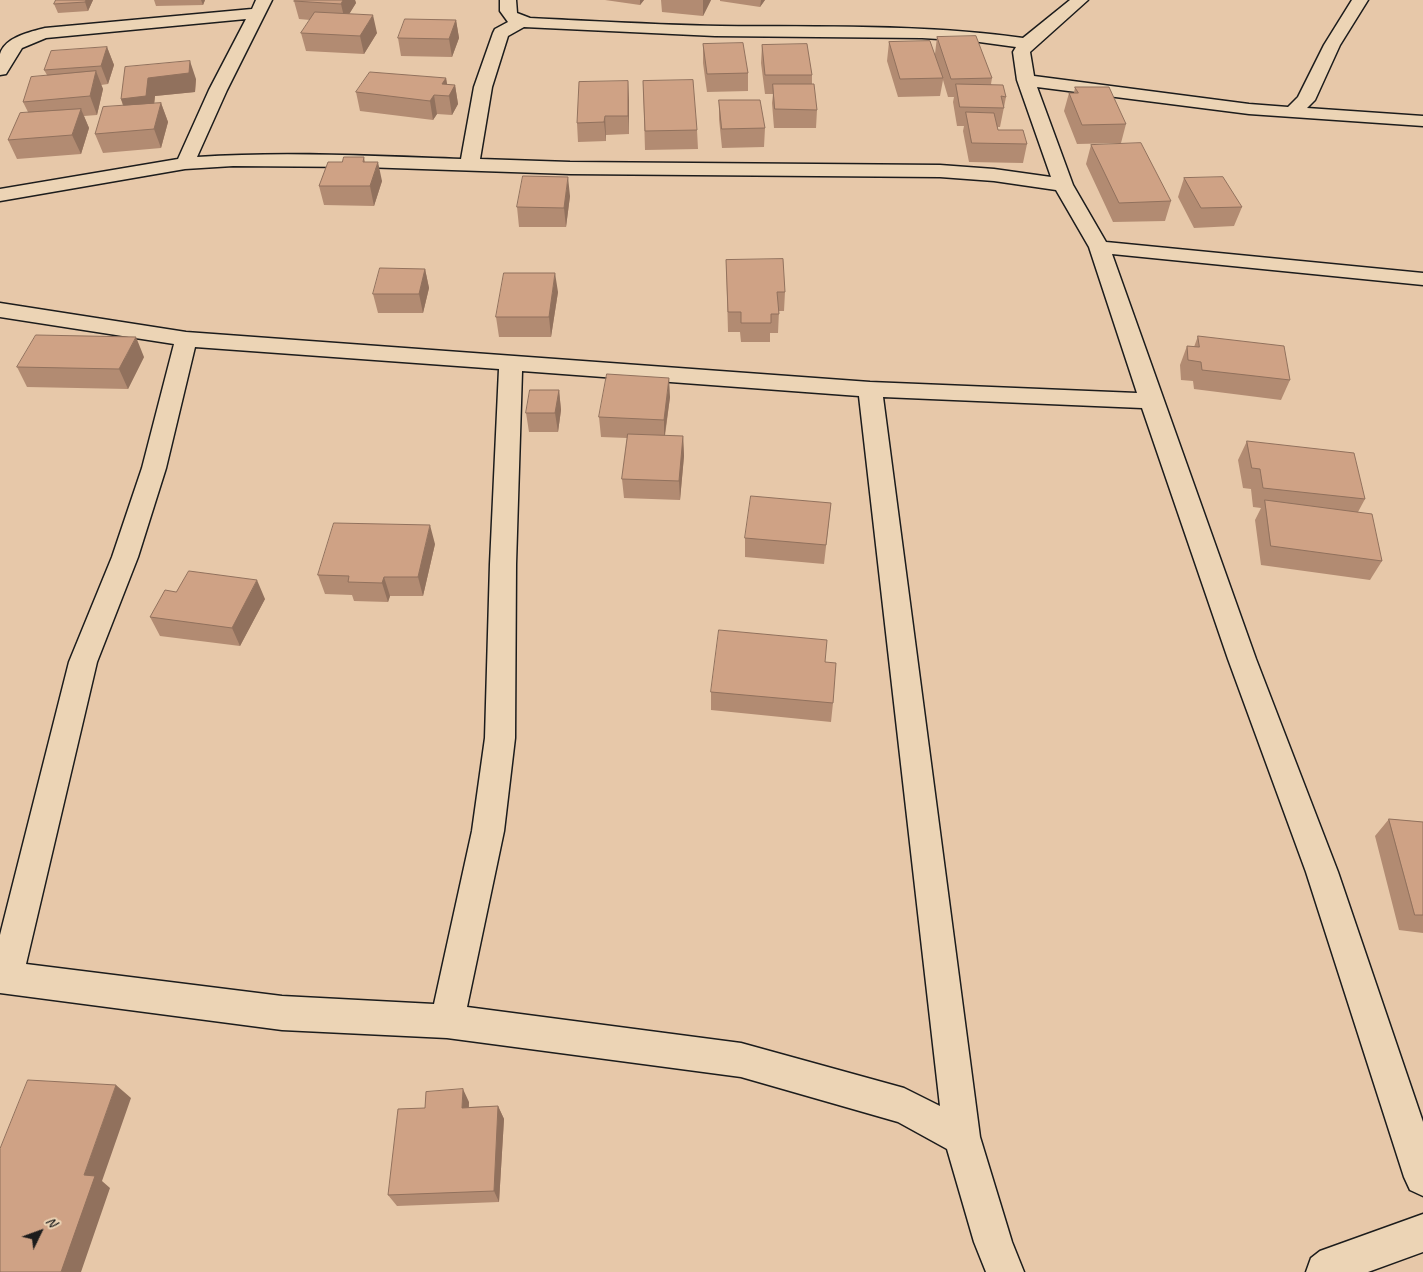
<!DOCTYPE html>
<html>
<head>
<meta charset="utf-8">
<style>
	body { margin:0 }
	#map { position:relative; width:1423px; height:1272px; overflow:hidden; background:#e7c8a9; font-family:Caveat,sans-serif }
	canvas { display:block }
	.north { position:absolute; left:15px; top:1207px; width:50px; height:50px; -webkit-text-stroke:4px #ecd4b5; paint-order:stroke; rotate:48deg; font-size:14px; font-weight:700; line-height:20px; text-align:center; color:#1c1c1c }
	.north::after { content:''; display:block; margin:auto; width:18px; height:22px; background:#1c1c1c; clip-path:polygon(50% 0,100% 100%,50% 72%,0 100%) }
</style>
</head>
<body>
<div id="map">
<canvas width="1423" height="1272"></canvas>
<div class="north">N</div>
</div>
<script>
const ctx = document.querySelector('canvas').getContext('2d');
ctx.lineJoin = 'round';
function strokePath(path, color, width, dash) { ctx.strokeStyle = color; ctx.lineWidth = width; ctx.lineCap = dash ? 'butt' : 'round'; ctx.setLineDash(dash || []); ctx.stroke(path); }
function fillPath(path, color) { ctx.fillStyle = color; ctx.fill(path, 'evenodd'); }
const minor = new Path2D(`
	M256 0H272L227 90 197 157C285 151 374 156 461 159L474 87 493 33 495 29 508 22 500 11V0H516L517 13 530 18C593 21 657 25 720 26 821 27 923 24 1023 38L1070 0H1088L1030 52 1034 76 1249 104 1288 107 1298 97 1324 45 1352 0H1368L1340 45 1315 100 1307 108 1423 116V126L1249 114 1037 87 1073 185 1106 242 1423 273V285L1112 254 1256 659 1338 872 1423 1122V1196L1410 1190 1404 1177 1306 872 1228 659 1142 408 883 397 980 1137 1012 1242 1024 1272H986L974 1242 947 1149 898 1122 741 1077 447 1038 282 1030 0 993V935L69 662 112 557 142 468 174 344 0 317V303L186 332 870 382 1137 393 1089 247 1056 190 994 181 940 177 570 174 363 167 233 166 185 169 0 201V189L178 159 209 90 246 19 46 38 22 48 6 74 0 75C0 69 0 60 0 54 5 37 30 32 45 28L252 9ZM524 27 715 36 922 38 972 41 1016 47 1013 52 1017 80 1051 177 994 169 940 165 570 162 480 159 492 87 508 36ZM195 347 499 369 490 564 485 738 472 831 434 1004 282 996 26 964 97 662 138 557 166 468ZM522 371 859 396 940 1106 904 1088 741 1043 467 1007 504 831 515 738 516 564Z
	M1423 1214V1252L1368 1272H1306L1311 1258 1320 1251Z`);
strokePath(minor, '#1c1c1c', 3);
fillPath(minor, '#ecd4b5');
fillPath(new Path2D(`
	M56 0H93L88 11 58 13 54 4Z
	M154 0H205L203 5 156 6Z
	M295 0H355L356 3 349 14 377 33 364 54 306 51 301 33 310 20 299 19 294 1Z
	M605 0H644L640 5Z
	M661 0H711L703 16 662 12Z
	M720 0H765L760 7 720 1Z
	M456 20 459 38 452 57 401 56 398 38Z
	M937 37 992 78 991 84 1006 97 1000 127H997L998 130 1027 144 1023 163 969 162 963 131 964 126H957L953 102 954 97H948L943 80 940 96 898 97 887 61 889 42 935 54Z
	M703 44 748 73V91L707 92 703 63Z
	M762 45 812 75V84L817 110 816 128H774L772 103 773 94H765L761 63Z
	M107 47 114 65 108 84 101 85 103 89 97 115 84 116 89 128 81 154 17 159 8 140 28 112 23 102 47 75 44 70Z
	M446 78 447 85H455L458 104 452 115 437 114 433 120 360 111 356 92Z
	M196 79 195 92 155 96 154 104 161 103 168 122 161 148 103 153 95 134 123 106 121 99Z
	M628 81 629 134 606 135V141L578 142 577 123Z
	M643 81 697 130 698 149 645 150Z
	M1075 87 1126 124 1121 143 1077 144 1064 111 1069 93H1074Z
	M719 100 765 128 764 147 722 148 719 119Z
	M1091 145 1171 201 1165 221 1113 222 1086 164Z
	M364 157 365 162 382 181 374 206 324 205 319 186 342 162Z
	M1184 178 1242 207 1234 226 1194 228 1178 197Z
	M570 196 566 227H519L517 207Z
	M726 260 785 292 784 311H779L778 333H770V342H741L740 332H728Z
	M425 269 429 288 423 313H378L373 294Z
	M558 292 551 337H499L496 317Z
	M1198 336 1290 380 1281 400 1194 389 1193 381 1181 380 1180 365 1187 346 1194 347Z
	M144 357 128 389 27 387 17 367Z
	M559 390 561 410 558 432H529L526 413Z
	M670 397 665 436H683L684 456 680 500 624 498 622 479 627 438 601 437 599 417Z
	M1247 441 1365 499 1358 512 1382 561 1370 580 1261 565 1255 520 1261 508 1253 507 1251 489 1243 488 1238 460Z
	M831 503 824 564 745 557V538Z
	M435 544 423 596H390L388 602 354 601 352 595 325 594 318 575Z
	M176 592 265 599 240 646 160 636 150 617Z
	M825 662 833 703 831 722 711 710V692Z
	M1389 819 1423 822V933L1399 930 1375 836Z
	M469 1102V1107L498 1106 504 1119 499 1202 397 1206 388 1195 425 1108Z`), '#b28b72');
fillPath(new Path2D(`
	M86 0H93L88 11 85 2Z
	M201 0H205L203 5Z
	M343 0H355L356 3 345 21 341 4Z
	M640 0H644L640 5Z
	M703 0H711L703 16Z
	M761 0H765L760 7Z
	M373 15 377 33 364 54 360 36Z
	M456 20 459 38 452 57 449 39Z
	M107 47 114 65 108 84 101 66Z
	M190 61 196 79 195 92 155 96 153 115 128 117 121 99 148 78Z
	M96 71 103 89 97 115 90 96Z
	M446 78 449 95 455 85 458 104 452 115 449 96 442 84Z
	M628 81 629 100V134L628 116Z
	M434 95 437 114 433 120 430 101Z
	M161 103 168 122 161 148 154 129Z
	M81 109 89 128 81 154 72 135Z
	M605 116 606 135V141L604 122Z
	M378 162 382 181 374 206 370 186Z
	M568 177 570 196 566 227 564 208Z
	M425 269 429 288 423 313 419 294Z
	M555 273 558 292 551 337 549 317Z
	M136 337 144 357 128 389 119 369Z
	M669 378 670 397 664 440V420Z
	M559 390 561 410 558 432 555 413Z
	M683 436 684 456 680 500 679 481Z
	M430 525 435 544 423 596 418 577Z
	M384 577 390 596 388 602 382 583Z
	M257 580 265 599 240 646 232 628Z
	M116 1085 131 1098 102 1181 110 1188 81 1272H61L84 1175Z
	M463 1089 469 1102 468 1120 462 1108Z
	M498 1106 504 1119 499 1202 494 1191Z`), '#91715d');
const building = new Path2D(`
	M56 0H86L85 2 54 4Z
	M295 0H343L341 4 294 1Z
	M315 12 373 15 360 36 301 33Z
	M405 19 456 20 449 39 398 38Z
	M976 36 992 78 951 79 937 37Z
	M930 41 943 78 900 79 889 42Z
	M743 43 748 73 707 74 703 44Z
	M807 44 812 75H765L762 45Z
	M107 47 101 66 44 70 51 51Z
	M190 61 189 73 148 78 146 96 121 99 125 67Z
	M96 71 90 96 23 102 31 77Z
	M370 72 446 78 442 84 455 85 449 96 434 95 430 101 356 92Z
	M693 80 697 130 645 131 643 81Z
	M628 81V116H605L604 122 577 123 579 82Z
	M773 84H814L817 110 775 109Z
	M956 84 1003 85 1006 97 1001 96 1004 108 960 107Z
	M1075 87H1109L1126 124 1082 125 1069 93H1078Z
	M719 100H760L765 128 722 129Z
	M161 103 154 129 95 134 103 107Z
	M81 109 72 135 8 140 20 113Z
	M966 112 994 113 998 130H1023L1027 144 972 143Z
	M1141 143 1171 201 1119 203 1091 145Z
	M344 157H364L363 162H378L370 186H319L328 162H342Z
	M523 176 568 177 564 208 517 207Z
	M1223 177 1242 207 1201 208 1184 178Z
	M783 259 785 292H777L779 314H771V323H741V312H728L726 260Z
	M380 268 425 269 419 294H373Z
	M504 273H555L549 317H496Z
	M36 335 136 337 119 369 17 367Z
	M1198 336 1284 346 1290 380 1202 370 1201 362 1188 360 1187 346 1199 347Z
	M607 374 669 378 664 420 599 417Z
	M530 390H559L555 413H526Z
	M628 434 683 436 679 481 622 479Z
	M1247 441 1354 453 1365 499 1263 488 1260 469 1252 468Z
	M751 496 831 503 826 545 745 538Z
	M1265 500 1372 514 1382 561 1271 546Z
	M334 523 430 525 418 577H384L382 583 348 582 349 576 318 575Z
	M189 571 257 580 232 628 150 617 165 590 176 592Z
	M719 630 827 640 825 662 836 663 833 703 711 692Z
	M1389 819 1423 822V915H1415Z
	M28 1080 116 1085 84 1175 95 1176 61 1272H0V1149Z
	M463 1089 462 1108 498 1106 494 1191 388 1195 398 1109 425 1108 426 1092Z`);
fillPath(building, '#cfa285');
strokePath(building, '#91715d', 1);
</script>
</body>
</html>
